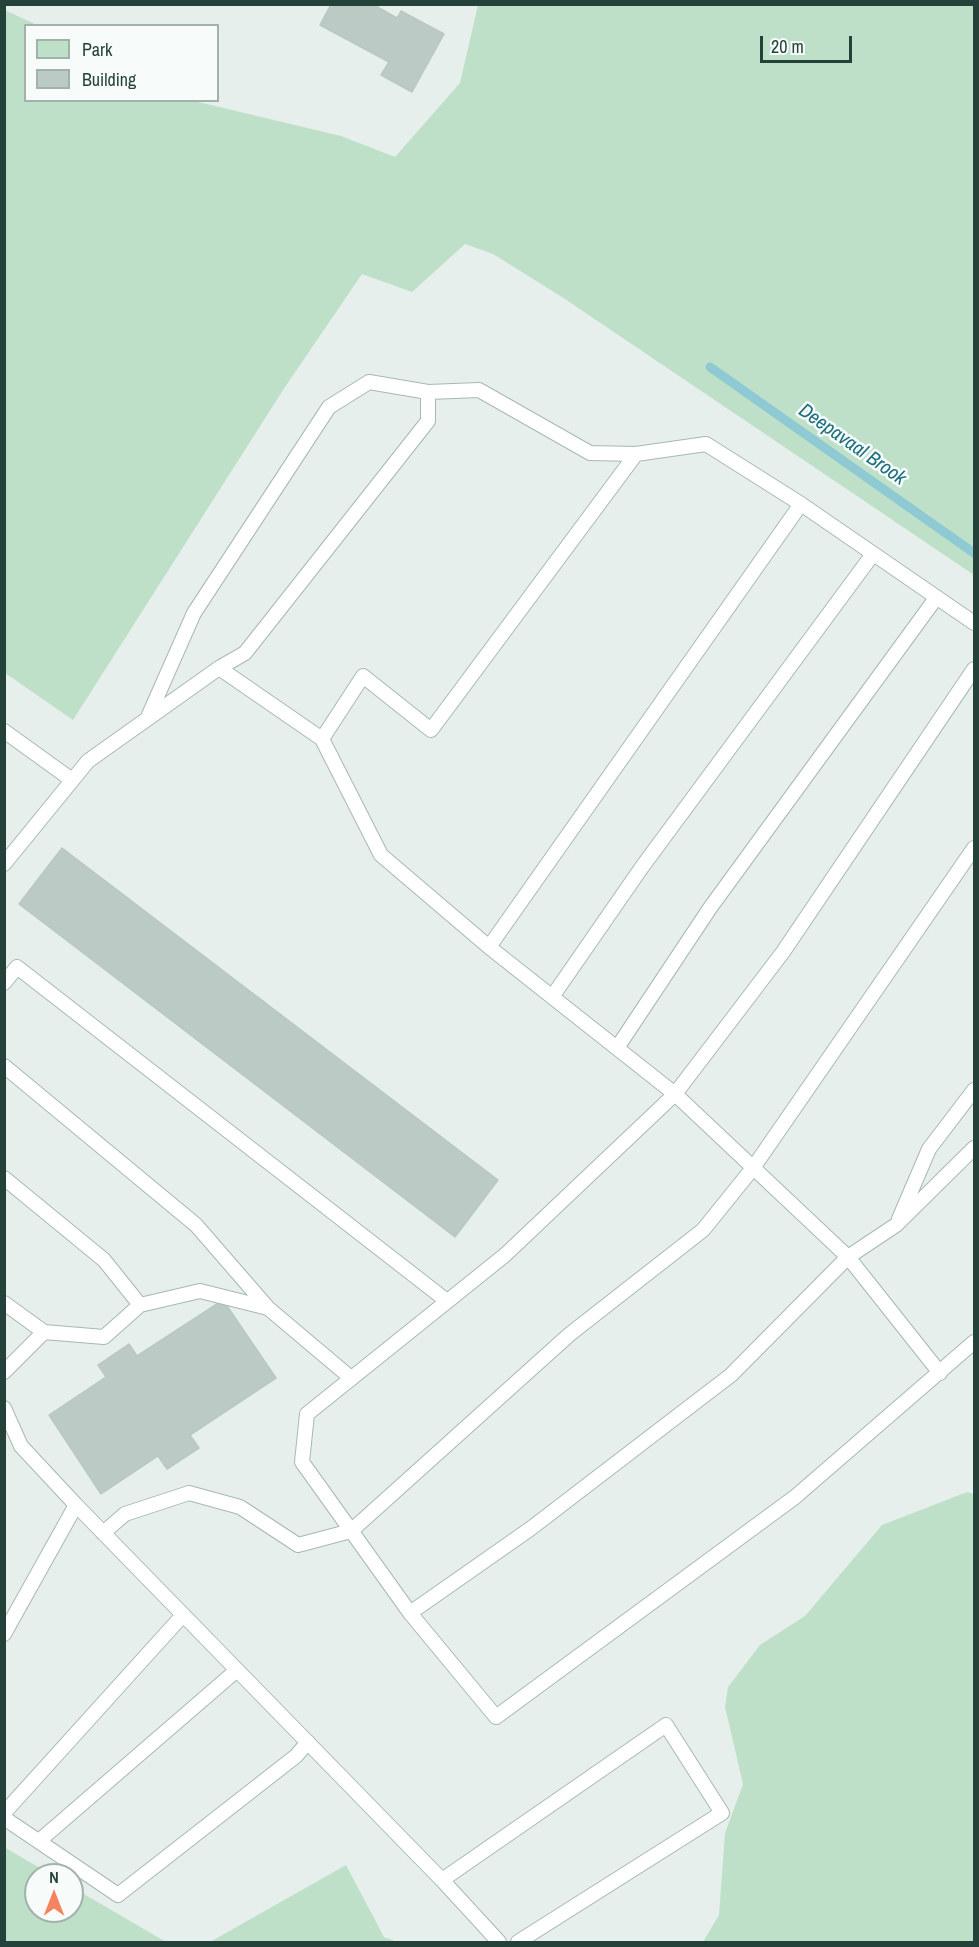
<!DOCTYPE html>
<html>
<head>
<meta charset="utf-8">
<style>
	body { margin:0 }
	#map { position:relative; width:979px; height:1947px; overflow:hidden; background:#e6efeb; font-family:"Archivo Narrow",sans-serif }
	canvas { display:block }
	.frame { position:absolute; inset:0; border:6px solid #24423a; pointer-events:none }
	.legend { position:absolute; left:24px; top:24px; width:195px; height:78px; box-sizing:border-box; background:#f7fbf9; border:2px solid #a3b1ad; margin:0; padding:8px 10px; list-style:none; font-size:18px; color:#24423a }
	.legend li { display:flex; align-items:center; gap:12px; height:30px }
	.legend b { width:30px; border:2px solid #a3b1ad }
	.north { position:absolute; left:24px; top:1863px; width:60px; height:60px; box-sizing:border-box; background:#f7fbf9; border:2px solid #a3b1ad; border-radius:50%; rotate:0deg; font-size:16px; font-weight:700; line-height:24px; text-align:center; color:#24423a }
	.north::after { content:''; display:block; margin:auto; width:21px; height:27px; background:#f4845f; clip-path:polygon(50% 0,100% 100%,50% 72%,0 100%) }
	.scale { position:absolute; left:760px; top:36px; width:92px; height:27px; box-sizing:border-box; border:3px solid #24423a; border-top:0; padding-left:8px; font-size:18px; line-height:21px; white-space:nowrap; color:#24423a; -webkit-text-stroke:4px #f7fbf9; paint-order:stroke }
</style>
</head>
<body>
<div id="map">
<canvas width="979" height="1947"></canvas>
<div class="frame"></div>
<ul class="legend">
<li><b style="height:16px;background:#bfe0c8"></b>Park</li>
<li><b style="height:16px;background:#bbcac4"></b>Building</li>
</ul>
<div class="north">N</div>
<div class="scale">20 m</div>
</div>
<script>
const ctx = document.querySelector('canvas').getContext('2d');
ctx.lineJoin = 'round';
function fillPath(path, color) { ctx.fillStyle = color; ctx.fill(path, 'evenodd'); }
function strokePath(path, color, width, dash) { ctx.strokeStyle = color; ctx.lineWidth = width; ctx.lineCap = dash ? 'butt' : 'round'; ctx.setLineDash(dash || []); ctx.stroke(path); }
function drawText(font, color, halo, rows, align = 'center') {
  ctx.font = font + ' "Archivo Narrow",sans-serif'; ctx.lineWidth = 5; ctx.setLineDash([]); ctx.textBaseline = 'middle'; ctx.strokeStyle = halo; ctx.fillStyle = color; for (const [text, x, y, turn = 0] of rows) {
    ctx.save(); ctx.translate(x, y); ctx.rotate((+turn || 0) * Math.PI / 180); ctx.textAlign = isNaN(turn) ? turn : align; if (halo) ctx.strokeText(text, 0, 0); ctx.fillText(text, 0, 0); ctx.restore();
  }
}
fillPath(new Path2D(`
	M478 5H974V575L562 297 493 254 465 244 412 292 362 274 285 387 73 720 5 673V10L37 25 26 26V100L194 101 341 136 395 157 460 83Z
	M967 1492 974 1494V1942H703L719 1915 725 1833 743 1784 725 1707 728 1687 760 1645 805 1616 882 1525Z
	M4 1847 52 1875H36V1911H72V1887L166 1942H5Z
	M346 1865 384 1937 397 1942H210Z`), '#bfe0c8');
strokePath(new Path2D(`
	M710 367 974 553`), '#8ec9d4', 9);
const building = new Path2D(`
	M331 4H372L397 18 401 11 444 34 412 92 381 75 389 62 320 25Z
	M62 848 498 1180 455 1237 19 904Z
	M223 1300 276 1378 190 1435 199 1448 167 1469 158 1456 101 1494 49 1415 106 1377 98 1365 129 1344 137 1356Z`);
fillPath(building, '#bbcac4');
strokePath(building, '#b8c9c2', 1.5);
const lane = new Path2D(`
	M428 392 479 390 590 453 636 454 706 444 801 504 974 623
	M148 717 194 613 329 407 369 382 428 392V421L245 653 219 668
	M4 731 72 780
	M322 739 363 676 431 730 636 454
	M4 864 88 761 219 668 322 739 381 855 489 947 675 1094 848 1257 940 1373
	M489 947 801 504
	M4 983 17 967 447 1301
	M552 997 642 867 873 554
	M617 1048 710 908 936 598
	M4 1066 196 1225 268 1308
	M974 1148 896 1225 848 1257 731 1375 530 1529 410 1613 496 1717 795 1497 974 1342
	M4 1178 104 1260 140 1305 104 1337 44 1332
	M899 1219 929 1149 974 1090
	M4 1303 44 1332 4 1372
	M140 1305 200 1291 268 1308 351 1378
	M4 1408 21 1446 76 1505 442 1880 499 1942
	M103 1533 125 1514 189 1493 240 1507 298 1545 351 1531 570 1334 703 1230 753 1168 974 848
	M410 1613 302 1462 307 1414 505 1255 675 1094 783 952 974 669
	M4 1634 76 1505
	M4 1813 183 1615
	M4 1818 118 1895 296 1756 308 1742
	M39 1841 237 1670
	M442 1880 666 1725 722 1813 518 1942`);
strokePath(lane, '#a8b8b2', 16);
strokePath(lane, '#fff', 14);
drawText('italic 20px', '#1c6f80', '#f7fbf9', [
	["Deepavaal Brook",852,445,35]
]);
</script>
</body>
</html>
